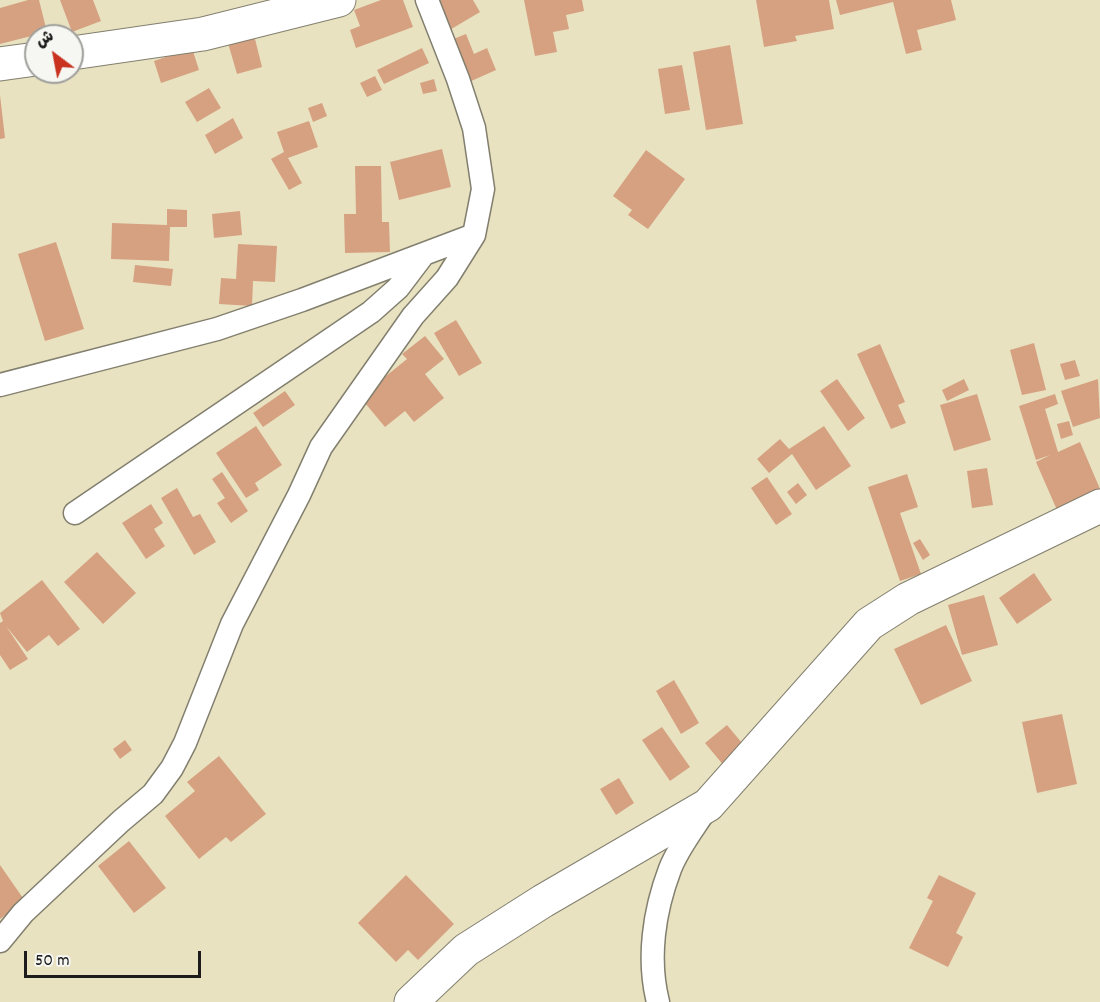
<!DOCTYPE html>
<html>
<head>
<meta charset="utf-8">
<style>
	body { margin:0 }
	#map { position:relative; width:1100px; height:1002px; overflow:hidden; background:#e8e2c1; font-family:Dekko,"Playpen Sans Arabic",sans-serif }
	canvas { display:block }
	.north { position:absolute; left:24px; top:24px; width:60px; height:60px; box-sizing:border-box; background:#f6f6f2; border:2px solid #9f9f9c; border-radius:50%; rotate:328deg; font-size:16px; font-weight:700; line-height:24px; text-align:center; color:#1c1c1c }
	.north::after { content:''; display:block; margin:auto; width:21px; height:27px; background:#c8321e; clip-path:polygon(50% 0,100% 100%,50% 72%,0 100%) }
	.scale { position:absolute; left:24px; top:951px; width:177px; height:27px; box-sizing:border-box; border:3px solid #1c1c1c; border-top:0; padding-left:8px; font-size:18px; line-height:21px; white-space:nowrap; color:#1c1c1c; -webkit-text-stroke:4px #f6f6f2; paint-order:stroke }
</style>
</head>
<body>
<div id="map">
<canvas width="1100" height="1002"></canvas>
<div class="north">ش</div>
<div class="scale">50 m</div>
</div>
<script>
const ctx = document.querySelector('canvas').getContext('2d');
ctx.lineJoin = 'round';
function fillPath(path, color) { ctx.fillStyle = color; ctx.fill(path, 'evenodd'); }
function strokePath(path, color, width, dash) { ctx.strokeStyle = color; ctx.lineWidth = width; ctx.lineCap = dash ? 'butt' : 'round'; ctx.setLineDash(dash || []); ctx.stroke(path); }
fillPath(new Path2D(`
	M28 0H39L47 32 0 44V8Z
	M60 0H93L101 21 72 32Z
	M381 0H403L413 27 356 48 350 30 360 26 354 10Z
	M429 0H473L480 12 448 31Z
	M524 0H582L584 11 566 15 569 29 553 32 557 52 535 56Z
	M756 0H829L834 29 795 36 797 41 764 47Z
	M836 0H951L956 20 917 30 922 50 906 54 893 2 840 15Z
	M466 34 474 54 487 48 496 70 469 82 451 40Z
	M254 35 262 67 237 74 228 43Z
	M730 45 743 124 706 130 693 52Z
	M192 48 199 70 161 83 154 61Z
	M422 48 429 63 384 84 377 70Z
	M682 65 690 110 665 114 658 69Z
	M375 76 382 90 367 97 360 83Z
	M434 79 437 91 423 94 420 83Z
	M209 88 221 108 197 122 185 102Z
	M0 95 5 138 0 139Z
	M322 103 327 116 313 122 308 108Z
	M233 118 243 138 215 154 205 135Z
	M309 121 318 147 288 158 302 183 289 190 271 159 284 152 277 132Z
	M442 149 451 187 399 200 390 162Z
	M646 150 685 179 648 229 628 215 632 210 613 196Z
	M355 166H381L382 222H389L390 252 345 253 344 214H356Z
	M167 209 187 210V227H170L169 261 111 259 112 223 167 225Z
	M240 211 242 235 214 238 212 214Z
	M56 242 84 329 45 341 18 254Z
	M238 244 277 246 275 282 253 281 252 306 219 304 221 278 236 279Z
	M135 265 173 269 171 286 133 282Z
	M456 320 482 363 459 376 434 333Z
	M425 336 444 359 425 374 444 398 414 422 405 411 385 427 360 397 407 359 402 354Z
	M1034 343 1046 390 1022 395 1010 350Z
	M880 344 905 402 898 405 906 423 891 429 857 354Z
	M1075 360 1080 376 1065 380 1060 364Z
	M837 379 865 418 848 431 820 391Z
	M964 379 969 390 947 401 942 390Z
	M1098 379 1100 418 1073 427 1061 391Z
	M285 391 295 405 263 427 253 413Z
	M977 394 991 440 954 451 940 405Z
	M1055 394 1058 404 1045 409 1058 452 1080 442 1100 489 1057 510 1036 462 1050 455 1036 460 1019 406Z
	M1069 421 1073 435 1061 439 1057 424Z
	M256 426 282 465 255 483 259 490 246 498 216 453Z
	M824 426 851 466 816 490 792 454 769 473 757 459 780 439 789 449Z
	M987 468 993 505 972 508 967 471Z
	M222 472 248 511 231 523 217 503 225 498 212 479Z
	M907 474 918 507 900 513 921 574 900 581 868 487Z
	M767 477 792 514 776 525 751 488Z
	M798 483 807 495 796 504 787 492Z
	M177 488 193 517 200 514 216 542 194 555 161 498Z
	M151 504 163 523 154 529 165 546 146 559 122 523Z
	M920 539 930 555 923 560 913 543Z
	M97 552 136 593 103 624 64 582Z
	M1034 573 1052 600 1017 624 999 598Z
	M42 580 80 629 58 646 49 635 27 652 6 626 28 659 10 670 0 655V623L3 621 0 613Z
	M984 595 998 645 962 655 948 605Z
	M946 625 972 681 921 705 894 649Z
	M674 680 699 723 681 734 656 691Z
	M1062 714 1077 784 1037 793 1022 722Z
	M727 725 747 749 725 767 705 743Z
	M662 727 690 767 670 781 642 740Z
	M125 740 132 750 120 759 113 749Z
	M219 756 266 814 231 842 226 837 199 859 165 816 195 791 187 782Z
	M619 778 634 803 616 815 600 789Z
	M129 841 166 888 134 913 98 866Z
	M0 865 25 901 0 919Z
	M406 875 454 924 418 960 408 950 396 962 358 923Z
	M939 875 976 893 956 933 963 937 948 967 909 948 933 901 927 898Z`), '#d6a181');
const street = new Path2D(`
	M0 385 217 329 302 300 474 235
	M75 513 371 312 398 288 423 255
	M0 941 23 913 121 821 153 794 172 768 185 743 232 624 299 495 321 447 413 316 447 278 474 235 483 189 474 128 458 79 427 0
	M658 1002C647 959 654 911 670 869 678 848 694 828 706 809`);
const secondary = new Path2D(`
	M72 53 203 34 339 0
	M0 64 36 59
	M411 1002 466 950 543 901 708 805 869 624 908 599 1100 506`);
strokePath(street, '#827f6e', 25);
strokePath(secondary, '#827f6e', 35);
strokePath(street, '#fff', 22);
strokePath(secondary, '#fff', 33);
</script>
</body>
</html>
